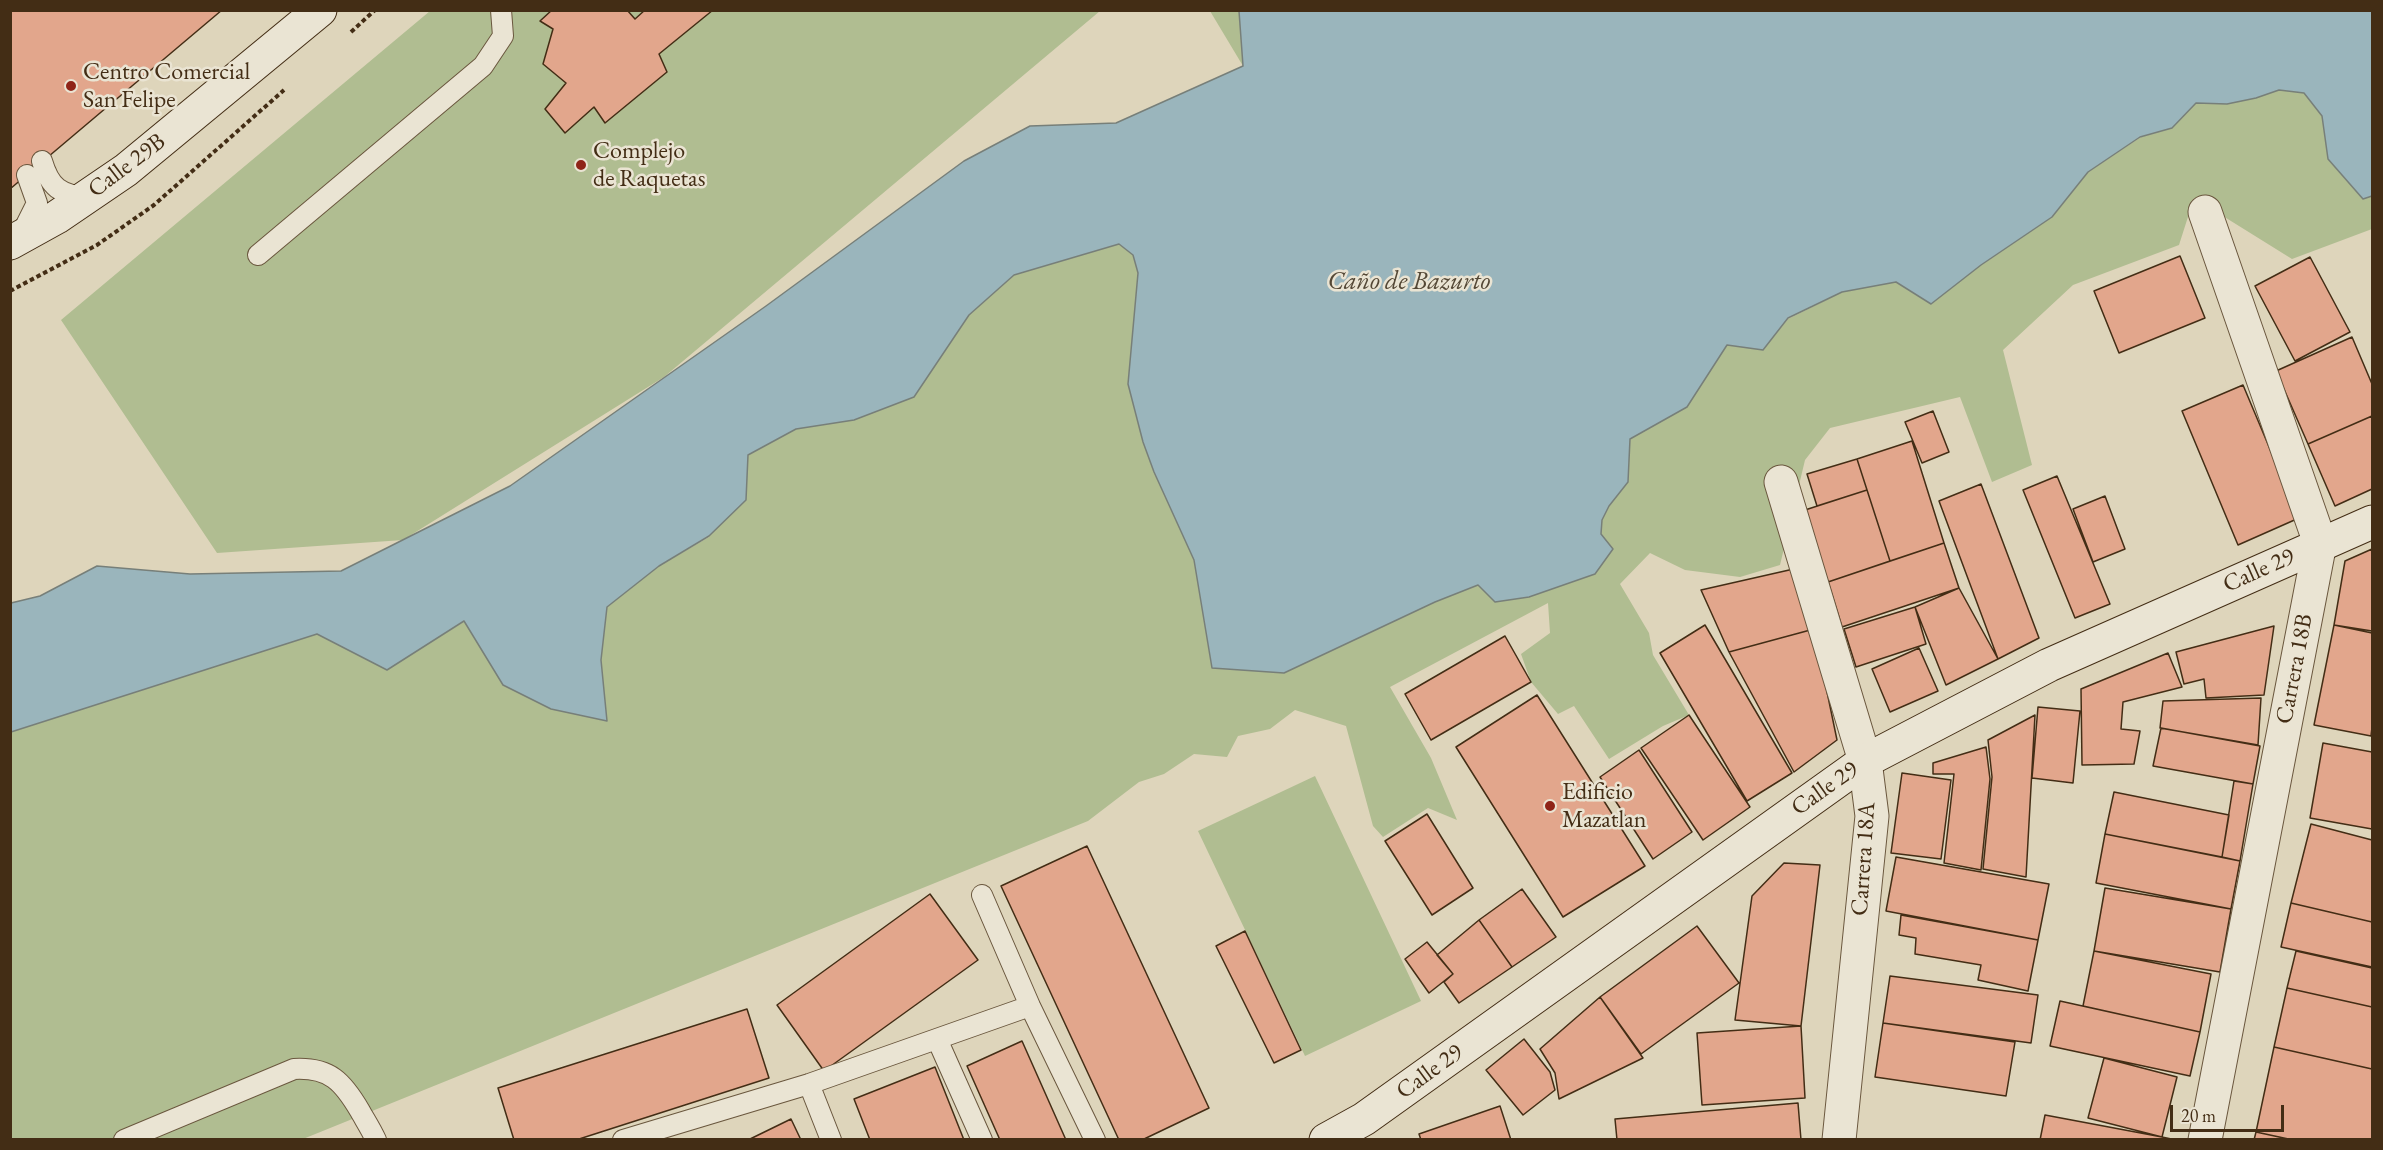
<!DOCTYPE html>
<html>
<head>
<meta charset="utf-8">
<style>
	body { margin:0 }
	#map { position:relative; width:2383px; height:1150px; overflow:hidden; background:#ded5bb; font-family:"EB Garamond",serif }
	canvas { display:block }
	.frame { position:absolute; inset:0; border:12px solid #432d15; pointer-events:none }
	.scale { position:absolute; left:2170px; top:1105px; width:114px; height:27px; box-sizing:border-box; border:3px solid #432d15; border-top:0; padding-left:8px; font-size:18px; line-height:21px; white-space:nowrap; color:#432d15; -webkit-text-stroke:4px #eae4d3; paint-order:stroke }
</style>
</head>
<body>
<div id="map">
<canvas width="2383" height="1150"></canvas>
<div class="frame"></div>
<div class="scale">20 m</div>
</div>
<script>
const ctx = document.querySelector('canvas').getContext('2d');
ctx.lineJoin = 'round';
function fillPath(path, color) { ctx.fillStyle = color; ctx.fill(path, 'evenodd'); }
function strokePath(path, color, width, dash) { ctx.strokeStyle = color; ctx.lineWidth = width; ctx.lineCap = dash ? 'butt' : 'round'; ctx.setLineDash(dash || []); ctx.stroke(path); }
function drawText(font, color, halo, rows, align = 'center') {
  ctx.font = font + ' "EB Garamond",serif'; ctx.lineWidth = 5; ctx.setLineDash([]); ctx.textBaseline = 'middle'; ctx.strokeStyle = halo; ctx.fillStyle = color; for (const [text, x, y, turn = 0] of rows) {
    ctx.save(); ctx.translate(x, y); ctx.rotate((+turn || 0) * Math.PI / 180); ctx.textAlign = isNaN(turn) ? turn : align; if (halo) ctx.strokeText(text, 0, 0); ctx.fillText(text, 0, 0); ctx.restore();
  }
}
fillPath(new Path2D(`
	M430 11H1100L664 377 403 540 217 553 61 320Z
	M1210 11H1239L1243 66Z
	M2279 90 2304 93 2322 116 2328 159 2363 199 2372 196V229L2292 259 2194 198 2179 245 2073 285 2003 350 2032 465 1992 482 1960 397 1830 428 1805 460 1780 565 1740 577 1685 570 1650 553 1620 584 1649 633 1653 655 1689 715 1663 726 1609 759 1574 706 1558 714 1531 682 1521 654 1550 633 1548 603 1390 687 1431 758 1457 820 1428 808 1383 837 1373 826 1346 726 1295 710 1270 729 1238 736 1227 757 1194 754 1164 774 1139 782 1088 821 303 1139H11L10 732 317 634 387 669 465 621 504 685 607 721 601 660 607 607 659 566 709 537 748 455 796 429 854 420 914 397 969 315 1014 275 1119 244 1133 255 1138 273 1128 384 1143 442 1154 472 1194 559 1212 668 1435 602 1478 585 1495 602 1529 597 1601 534 1602 520 1609 506 1628 482 1630 439 1686 407 1727 345 1763 350 1788 319 1842 292 1896 282 1931 304 1981 265 2052 217 2088 172 2141 137 2172 128 2196 103C2228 104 2249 101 2279 90Z
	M1315 776 1421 1001 1305 1056 1198 831Z`), '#b0bd91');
const water = new Path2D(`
	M1239 11H2372V196L2363 199 2328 159 2322 116 2304 93 2279 90 2256 98 2227 104 2196 103 2172 128 2140 137 2088 172 2052 217 1981 265 1931 304 1896 282 1842 292 1788 318 1763 350 1727 345 1687 407 1630 439 1628 482 1609 506 1602 520 1601 534 1613 549 1595 574 1529 597 1495 602 1478 585 1435 602 1284 673 1212 668 1194 560 1154 472 1143 442 1128 384 1138 273 1133 255 1119 244 1014 275 969 315 914 397 854 420 796 429 748 455 746 500 709 536 659 566 607 607 601 660 607 721 551 709 503 685 464 621 387 670 317 634 11 732V603L40 596 97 566 190 574 341 571 510 486 766 306 964 161 1030 126 1116 123 1243 66Z`);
fillPath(water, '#9ab5bc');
strokePath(water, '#777f79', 1.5);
const building = new Path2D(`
	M10 10H222L10 189Z
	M552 10H627L635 19 645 10H713L659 54 667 72 605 123 594 107 565 133 545 109 566 83 543 64 553 29 540 21Z
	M2180 256 2205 318 2119 353 2094 291Z
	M2310 257 2350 332 2295 361 2255 286Z
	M2352 337 2372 384V416L2308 444 2276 371Z
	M2243 385 2299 518 2238 545 2182 411Z
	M1933 411 1949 452 1922 463 1905 422Z
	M2372 416V489L2335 506 2308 444Z
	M1912 441 1944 543 1890 561 1857 459Z
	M1857 459 1867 490 1817 506 1807 474Z
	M2057 476 2110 604 2075 618 2023 490Z
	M1981 484 2039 638 1998 659 1939 501Z
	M1867 490 1890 561 1828 582 1805 510Z
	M2105 496 2125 549 2093 562 2073 509Z
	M1944 543 1959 588 1842 627 1828 582Z
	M2372 549V631L2334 625 2345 561Z
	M1798 568 1814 629 1729 652 1701 590Z
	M1959 588 1998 659 1946 685 1915 607Z
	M1915 607 1926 644 1856 667 1844 629Z
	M1705 625 1792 773 1747 801 1660 653Z
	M2334 625 2372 633V727L2371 736 2314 725Z
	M2274 626 2264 695 2206 698 2204 679 2184 684 2176 652Z
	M1814 629 1837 740 1794 772 1729 652Z
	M1505 636 1531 682 1431 740 1405 694Z
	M1919 648 1938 691 1890 712 1872 669Z
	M2168 653 2182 687 2123 702 2121 729 2140 731 2134 764 2082 765 2081 689Z
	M1537 695 1645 866 1563 917 1456 747Z
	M2261 698 2258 745 2160 728 2163 701Z
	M2038 707 2080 711 2073 783 2032 778Z
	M1689 715 1750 807 1703 840 1641 748Z
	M2035 715 2026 877 1983 869 1992 777 1988 740Z
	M2161 728 2260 746 2253 784 2153 766Z
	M2323 743 2372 752V829L2310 818Z
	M1986 747 1990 779 1981 870 1944 863 1954 774H1933V763Z
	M1639 750 1692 832 1653 859 1600 777Z
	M1902 773 1951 780 1941 859 1891 853Z
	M2234 781 2253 784 2240 861 2222 857Z
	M2114 792 2229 815 2222 857 2105 834Z
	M1427 814 1473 888 1432 915 1385 841Z
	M2311 824 2372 840V922L2291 903Z
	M2105 834 2240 861 2231 909 2096 883Z
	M1087 846 1209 1108 1142 1140H1119L1001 886Z
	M1896 857 2049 884 2038 940 1886 911Z
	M1784 863 1820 865 1801 1026 1735 1020 1752 896Z
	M2105 888 2231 909 2220 972 2094 951Z
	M1522 889 1556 937 1512 967 1479 920Z
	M930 894 978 960 824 1071 777 1005Z
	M2291 903 2372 922V967L2281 947Z
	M1901 915 2038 940 2028 991 1978 980 1981 965 1915 954 1916 938 1899 935Z
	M1479 920 1512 967 1459 1003 1444 982 1453 974 1437 955Z
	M1697 926 1739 983 1641 1054 1600 997Z
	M1245 931 1301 1050 1274 1063 1216 946Z
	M1427 942 1453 974 1429 993 1405 959Z
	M2094 951 2211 974 2200 1032 2083 1006Z
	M2296 951 2372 968V1007L2287 988Z
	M1890 976 2038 995 2031 1043 1883 1023Z
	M2287 988 2372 1007V1069L2274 1047Z
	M1600 997 1643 1058 1559 1099 1555 1073 1540 1049Z
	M2060 1001 2200 1032 2190 1076 2050 1046Z
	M747 1009 769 1078 576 1140H514L498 1088Z
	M1883 1023 2015 1042 2006 1096 1875 1077Z
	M1801 1026 1805 1098 1702 1105 1697 1033Z
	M1524 1039 1550 1072 1555 1090 1523 1115 1486 1070Z
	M1022 1041 1066 1140H1000L967 1066Z
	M2274 1047 2372 1069V1140H2293L2256 1132Z
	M2104 1058 2177 1077 2162 1137 2088 1118Z
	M935 1067 964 1140H870L854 1099Z
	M1798 1103 1801 1140H1617L1615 1119Z
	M1500 1106 1511 1140H1421L1419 1134Z
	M2045 1115 2162 1137 2176 1140H2040Z
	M791 1119 801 1140H748Z
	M2256 1132 2293 1140H2254Z`);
fillPath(building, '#e2a68c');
strokePath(building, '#432d15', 1.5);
const lane = new Path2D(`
	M42 161C50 188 60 194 87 198
	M22 233 37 203 27 175
	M258 255 483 66 503 36 501 10
	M982 895 1030 1006 1095 1140
	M937 1039 982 1140
	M809 1084 831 1140
	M124 1140 294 1069C330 1067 343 1082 360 1111 365 1120 371 1129 376 1140
	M623 1140 809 1084 1030 1006`);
const street = new Path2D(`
	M1781 482 1865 761 1872 816 1839 1140
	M2205 1140 2320 543 2205 212`);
const secondary = new Path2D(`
	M10 243 57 217 126 170 320 10
	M1326 1140 1364 1119 1865 761 2049 665 2372 522`);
strokePath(lane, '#6a573e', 22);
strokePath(street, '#6a573e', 35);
strokePath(secondary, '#432d15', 35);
strokePath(new Path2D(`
	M351 32 375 10
	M10 291 97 245 154 205 284 90`), '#432d15', 4, [4.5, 3]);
strokePath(lane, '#eae4d3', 20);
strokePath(street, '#eae4d3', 33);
strokePath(secondary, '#eae4d3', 33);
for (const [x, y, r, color] of [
	[71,86,6,"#8f2418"],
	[581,165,6,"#8f2418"],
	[1550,806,6,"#8f2418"]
]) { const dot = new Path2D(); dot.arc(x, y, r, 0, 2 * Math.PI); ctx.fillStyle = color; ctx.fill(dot); strokePath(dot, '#eae4d3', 2); }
drawText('24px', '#432d15', '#eae4d3', [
	["Centro Comercial",83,72],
	["San Felipe",83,100],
	["Complejo",593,151],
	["de Raquetas",593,179],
	["Edificio",1562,792],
	["Mazatlan",1562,820]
], 'left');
drawText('24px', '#432d15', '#eae4d3', [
	["Calle 29B",127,166,-37],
	["Calle 29",2259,571,-24],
	["Carrera 18B",2295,669,-79],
	["Calle 29",1825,789,-35],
	["Carrera 18A",1864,859,-86],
	["Calle 29",1430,1072,-36]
]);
drawText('italic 26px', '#544836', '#eae4d3', [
	["Caño de Bazurto",1409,282]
]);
</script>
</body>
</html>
